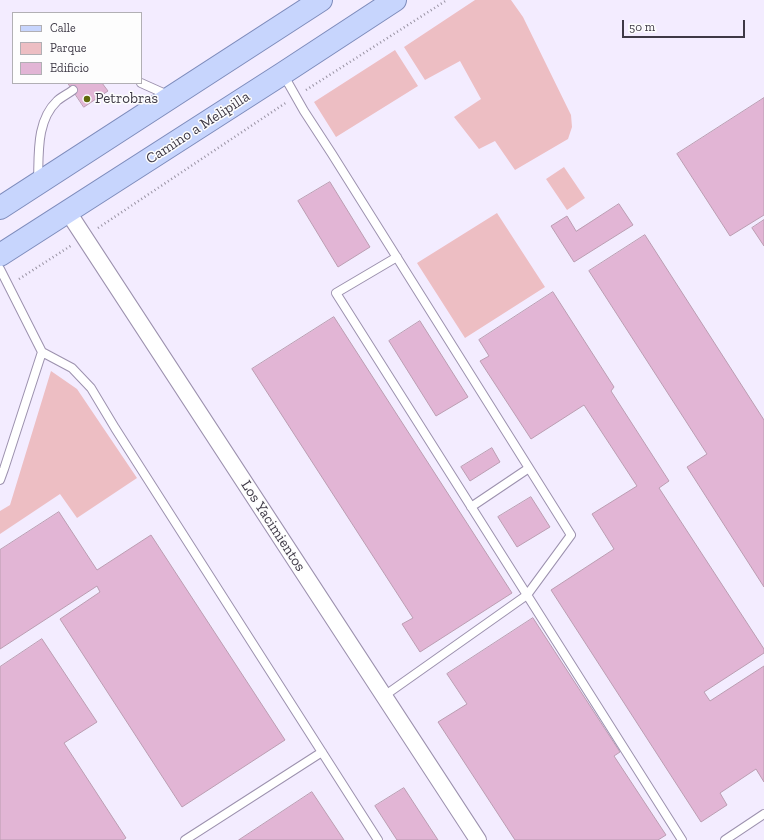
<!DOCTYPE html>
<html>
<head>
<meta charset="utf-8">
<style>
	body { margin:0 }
	#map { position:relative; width:764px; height:840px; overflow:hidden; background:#f3ecff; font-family:"Zilla Slab",serif }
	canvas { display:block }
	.legend { position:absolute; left:12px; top:12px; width:130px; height:72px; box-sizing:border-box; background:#fdfdfd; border:1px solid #b1afb4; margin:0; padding:5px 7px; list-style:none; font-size:12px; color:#3e3946 }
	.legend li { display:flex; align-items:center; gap:8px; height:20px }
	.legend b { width:20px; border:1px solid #b1afb4 }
	.scale { position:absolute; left:622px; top:20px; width:123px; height:18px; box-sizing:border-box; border:2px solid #3e3946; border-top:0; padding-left:5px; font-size:12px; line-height:14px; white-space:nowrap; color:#3e3946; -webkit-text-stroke:3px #fdfdfd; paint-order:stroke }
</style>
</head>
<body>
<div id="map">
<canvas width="764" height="840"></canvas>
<ul class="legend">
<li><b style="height:5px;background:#c7d5fd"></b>Calle</li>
<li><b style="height:11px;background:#edbec3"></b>Parque</li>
<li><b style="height:11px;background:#e2b5d5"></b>Edificio</li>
</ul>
<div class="scale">50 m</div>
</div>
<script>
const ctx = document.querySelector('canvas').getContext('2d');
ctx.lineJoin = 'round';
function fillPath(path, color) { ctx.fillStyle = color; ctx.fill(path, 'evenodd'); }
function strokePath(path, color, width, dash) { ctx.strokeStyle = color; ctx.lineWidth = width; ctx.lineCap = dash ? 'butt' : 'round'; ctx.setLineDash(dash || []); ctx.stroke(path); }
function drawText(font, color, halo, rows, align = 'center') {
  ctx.font = font + ' "Zilla Slab",serif'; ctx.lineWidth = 3; ctx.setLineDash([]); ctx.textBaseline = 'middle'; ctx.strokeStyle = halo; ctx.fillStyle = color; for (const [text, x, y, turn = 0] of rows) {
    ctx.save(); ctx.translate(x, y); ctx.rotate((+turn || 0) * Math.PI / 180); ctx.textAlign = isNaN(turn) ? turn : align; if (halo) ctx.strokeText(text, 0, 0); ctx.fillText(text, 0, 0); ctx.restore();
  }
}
fillPath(new Path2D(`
	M475 0H511L523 17 571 115 572 127 568 139 515 170 495 141 479 149 454 117 481 99 460 61 425 80 404 47Z
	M395 50 418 86 336 137 314 102Z
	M564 167 585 198 567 210 546 179Z
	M497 213 545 287 465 338 417 263Z
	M51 371 77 389 137 478 77 518 60 494 0 534V511L10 505Z`), '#edbec3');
const building = new Path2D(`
	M68 83H102L108 91 84 107Z
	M764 98V215L730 236 677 154Z
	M330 182 370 247 338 267 298 201Z
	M619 204 633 225 574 262 551 226 567 216 576 231Z
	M764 220V246L752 228Z
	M645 235 764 420V587L687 467 707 454 589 271Z
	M553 292 614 387 611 391 669 481 659 488 764 649V653L704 692 710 701 764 666V782L756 769 720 793 727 805 701 822 551 590 614 549 592 514 637 486 584 405 531 439 480 361 489 356 479 340Z
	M334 317 512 593 420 652 402 624 413 618 252 369Z
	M420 321 468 397 436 416 389 341Z
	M492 448 500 462 470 481 461 467Z
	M531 497 550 527 517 547 498 517Z
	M59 512 97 570 151 535 285 740 182 807 60 619 100 592 97 586 0 649V550Z
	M533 618 620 752 614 756 666 835 658 840H515L438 722 467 704 447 674Z
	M42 639 97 722 64 743 126 838 123 840H0V667Z
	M404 788 438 840H397L375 806Z
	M312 792 344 840H239Z`);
fillPath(building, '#e2b5d5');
strokePath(building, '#bb9db2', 1);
const lane = new Path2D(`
	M283 74 304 111 332 154 571 535 527 595 384 696
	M141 83 170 96
	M38 181C39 154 36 121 57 101 61 97 68 94 73 90
	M397 257 336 293 682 840
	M0 269 42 352 72 368 91 388 115 428 378 840
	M0 480 4 469 42 352
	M471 507 529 468
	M185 840 322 752
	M725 840 764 814`);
const street = new Path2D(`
	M68 212 478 840`);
const primary = new Path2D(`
	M0 208 321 0
	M0 255 282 74 395 0`);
strokePath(lane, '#9c91ae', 10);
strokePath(street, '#9c91ae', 18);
strokePath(primary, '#7e8cbc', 24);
strokePath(new Path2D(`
	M306 90 447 0
	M98 228 287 102
	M19 279 72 245`), '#9892a2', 2.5, [1, 3]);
strokePath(lane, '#fff', 8);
strokePath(street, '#fff', 16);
strokePath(primary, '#c7d5fd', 22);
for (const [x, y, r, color] of [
	[87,99,4,"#60680a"]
]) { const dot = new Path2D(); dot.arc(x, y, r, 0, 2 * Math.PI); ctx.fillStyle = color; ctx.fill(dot); strokePath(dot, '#fdfdfd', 1.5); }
drawText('15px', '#3e3946', '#fdfdfd', [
	["Petrobras",95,99]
], 'left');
drawText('15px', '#3e3946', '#fdfdfd', [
	["Camino a Melipilla",198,128,-33],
	["Los Yacimientos",273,526,57]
]);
</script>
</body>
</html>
